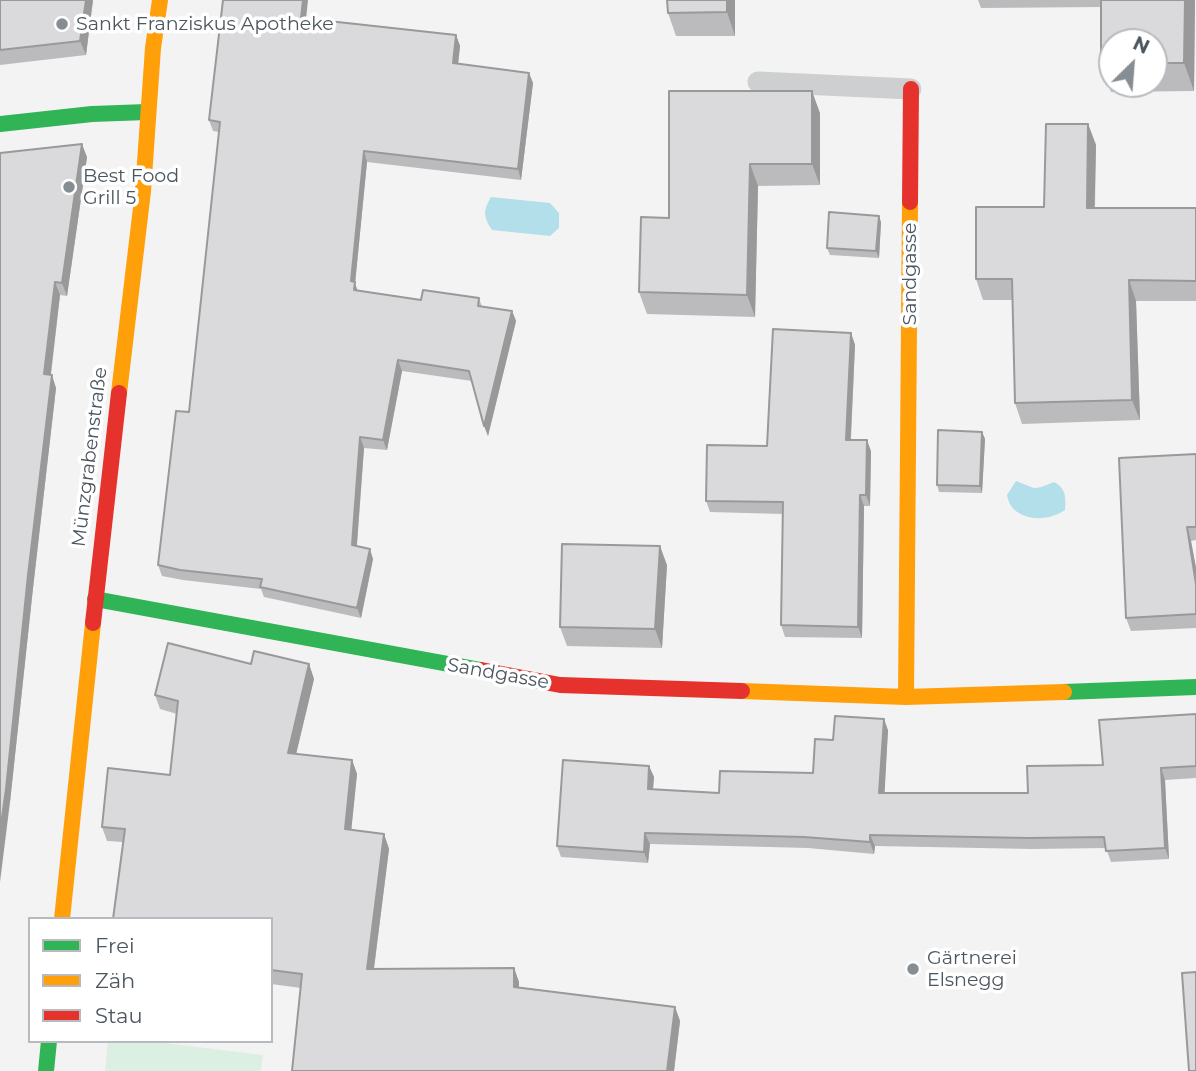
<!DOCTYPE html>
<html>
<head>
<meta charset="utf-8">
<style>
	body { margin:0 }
	#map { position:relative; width:1196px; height:1071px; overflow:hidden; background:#f4f3f3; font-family:Montserrat,sans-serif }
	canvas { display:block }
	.legend { position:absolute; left:28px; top:917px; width:245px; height:126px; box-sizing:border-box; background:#fff; border:2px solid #b7bbbf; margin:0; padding:9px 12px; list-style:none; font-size:21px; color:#4b565f }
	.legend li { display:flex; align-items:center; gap:14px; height:35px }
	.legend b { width:35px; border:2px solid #b7bbbf }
	.north { position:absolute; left:1098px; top:28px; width:70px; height:70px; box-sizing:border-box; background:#fff; border:2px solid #b7bbbf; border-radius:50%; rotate:25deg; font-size:19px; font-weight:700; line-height:28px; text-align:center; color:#4b565f }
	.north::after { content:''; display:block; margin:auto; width:24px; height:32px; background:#868d93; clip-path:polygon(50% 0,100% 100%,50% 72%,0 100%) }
</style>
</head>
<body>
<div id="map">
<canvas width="1196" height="1071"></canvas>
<ul class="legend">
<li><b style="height:9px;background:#30b455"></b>Frei</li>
<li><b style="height:9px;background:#ff9f0a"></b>Zäh</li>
<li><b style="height:9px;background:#e5322d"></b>Stau</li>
</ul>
<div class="north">N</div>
</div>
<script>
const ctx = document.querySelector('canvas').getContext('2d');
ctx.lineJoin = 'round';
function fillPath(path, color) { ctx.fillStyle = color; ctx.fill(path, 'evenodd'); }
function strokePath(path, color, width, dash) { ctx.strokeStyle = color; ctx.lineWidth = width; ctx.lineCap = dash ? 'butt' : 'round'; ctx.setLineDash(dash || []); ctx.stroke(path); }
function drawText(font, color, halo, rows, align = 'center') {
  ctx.font = font + ' Montserrat,sans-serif'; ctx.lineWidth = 7; ctx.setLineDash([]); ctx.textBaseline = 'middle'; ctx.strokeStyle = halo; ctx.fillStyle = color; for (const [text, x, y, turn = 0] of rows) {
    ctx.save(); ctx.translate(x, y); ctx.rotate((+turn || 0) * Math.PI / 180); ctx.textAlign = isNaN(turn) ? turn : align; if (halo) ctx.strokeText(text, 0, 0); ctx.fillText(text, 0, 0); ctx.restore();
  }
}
fillPath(new Path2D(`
	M108 1041H149L263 1055 261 1071H105Z`), '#dbf0e2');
fillPath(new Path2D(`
	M491 197 550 203 559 213V228L550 236 492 230C483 216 483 211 491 197Z
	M1016 481C1038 489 1031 491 1054 482 1066 488 1066 498 1065 510 1050 521 1023 522 1011 506 1010 504 1007 497 1007 495Z`), '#b3dfea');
strokePath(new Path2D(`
	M758 82 911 89`), '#cecfd1', 21);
strokePath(new Path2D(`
	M0 124 92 114 147 112
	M95 599 481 670
	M1064 692 1196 687
	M46 1071 49 1041`), '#30b455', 16);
strokePath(new Path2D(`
	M119 393 143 191 153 48 160 0
	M742 691 906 697 1064 692
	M906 697 910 202
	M62 919 93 623`), '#ff9f0a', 16);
strokePath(new Path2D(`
	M910 202 911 89
	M93 623 119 393
	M481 670 560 685 742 691`), '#e5322d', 16);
fillPath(new Path2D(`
	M0 0H93L86 55 0 65Z
	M735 0V36H676L668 13Z
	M978 0H1195L1194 91 1111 92 1101 64V7L981 8ZM1112 42H1154V84H1112Z
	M306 19 456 35 460 46 458 64 529 73 533 83 521 180 367 162 355 284 358 291 421 300 479 298 482 307 512 311 516 321 488 436 472 381 402 371 387 450 364 448 357 546 373 559 361 618 264 597 261 589 183 580 162 576 158 565 189 412 219 132 213 131 209 120Z
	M820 113V185L758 186 755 317 647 314 639 292 669 218Z
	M1088 124 1096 145 1095 208H1196V301H1136L1140 420 1022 424 1015 403 1012 300H983L976 279 1044 207Z
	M0 153 87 157 67 296 60 295 51 375 56 388 33 588 10 802Z
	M881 222 879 258 830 255 827 248Z
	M851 333 855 345 851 440 871 451 870 506H864L862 638 785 637 781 625 783 514 710 512 706 501 767 446Z
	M982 432 985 439 982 493 939 492 937 485Z
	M1196 454V540L1191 541 1196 568V628L1131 631 1126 618Z
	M667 565 662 648 567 646 560 627Z
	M251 664H309L314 679 296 754 352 760 357 774 351 830 384 834 389 849 374 969 514 968 519 982V987L675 1007 680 1021 674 1071H292L301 988 271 984V919L123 842 107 841 102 827 170 775 177 714 160 709 155 695Z
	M1196 714V778L1165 780 1169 859 1111 862 1106 848 1032 849 875 846 874 854 808 848 650 844 648 863 561 857 557 846 649 766 654 777 653 789 719 793 813 773 833 740 888 730 884 793H1028L1103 765Z`), '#bbbbbd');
fillPath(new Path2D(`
	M86 0H93L86 55 80 41Z
	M303 0H308L305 29 301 18Z
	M727 0H735V36L727 12Z
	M1185 0H1195L1194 91 1184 63Z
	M456 35 460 46 457 74 453 63Z
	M529 73 533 83 521 180 518 169Z
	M812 91 820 113V185L812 164Z
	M1088 124 1096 145 1094 228 1087 208Z
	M82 144 87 157 67 296 62 283Z
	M364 151 367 162 355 284 358 292V300L351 281Z
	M750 164 758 186 755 317 747 295Z
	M879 216 881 222 879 258 876 251Z
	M1129 280 1136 301 1140 420 1132 400Z
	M55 282 60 295 49 388 44 374Z
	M512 311 516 321 488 436 484 426Z
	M851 333 855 345 850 451 846 440Z
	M398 360 402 371 387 450 383 440Z
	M52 375 56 388 33 588 10 802 0 882V832L28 575Z
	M982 432 985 439 982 493 980 486Z
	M360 437 364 448 356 555 352 545Z
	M867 440 871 451 870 506 866 495Z
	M860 495 864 506 862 638 858 627Z
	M1187 527 1191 541 1196 568V584Z
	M660 546 667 565 662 648 655 629Z
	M370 549 373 559 361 618 357 608Z
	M309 664 314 679 293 767 288 753Z
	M884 719 888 730 884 804 879 793Z
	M352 760 357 774 350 843 345 829Z
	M649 766 654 777 652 801 648 789Z
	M1161 768 1165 780 1169 859 1165 848Z
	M645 833 650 844 648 863 644 852Z
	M384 834 389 849 372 983 367 969Z
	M870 835 875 846 874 854 870 842Z
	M514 968 519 982V1001L514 987Z
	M675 1007 680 1021 674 1071H667Z`), '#99999a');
const building = new Path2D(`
	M0 0H86L80 41 0 50Z
	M223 0H303L301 18 456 35 453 63 529 73 518 169 364 151 351 281 355 282 354 290 421 300 423 290 479 298 478 306 512 311 484 426 469 371 398 360 383 440 360 437 352 545 370 549 357 608 260 587 262 579 180 570 158 565 176 411 189 412 220 122 209 120Z
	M667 0H727V12L668 13Z
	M1101 0H1185L1184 63H1154V42H1112V64H1101Z
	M669 91H812V164H750L747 295 639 292 641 217 669 218Z
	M1046 124H1088L1087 208H1196V281L1129 280 1132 400 1015 403 1012 279H976V207H1044Z
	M82 144 62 283 55 282 44 374 52 375 28 575 6 789 0 832V153Z
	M829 212 879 216 876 251 827 248Z
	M773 329 851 333 846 440H867L866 495H860L858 627 781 625 783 502 706 501 707 445 767 446Z
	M938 430 982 432 980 486 937 485Z
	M1196 454V527H1187L1196 584V614L1126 618 1119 458Z
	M562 544 660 546 655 629 560 627Z
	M168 643 251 664 254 651 309 664 288 753 352 760 345 829 384 834 367 969 514 968V987L675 1007 667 1071H292L302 974 271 970V919H113L125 829 102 827 108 768 170 775 178 701 155 695Z
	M1196 714V766L1161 768 1165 848 1106 851 1104 837 1028 838 870 835V842L804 837 645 833 644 852 557 846 563 760 649 766 648 789 719 793 720 771 813 773 815 739 833 740 835 716 884 719 879 793H1028L1027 766 1103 765 1099 720Z
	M1196 972V1071H1189L1182 973Z`);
fillPath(building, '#dadadc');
strokePath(building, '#99999a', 2);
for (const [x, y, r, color] of [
	[62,24,7,"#868d93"],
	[69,187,7,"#868d93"],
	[913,969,7,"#868d93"]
]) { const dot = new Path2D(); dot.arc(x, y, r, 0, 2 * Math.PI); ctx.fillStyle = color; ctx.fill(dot); strokePath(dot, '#fff', 2.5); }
drawText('19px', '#4b565f', '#fff', [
	["Sankt Franziskus Apotheke",76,24],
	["Best Food",83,176],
	["Grill 5",83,198],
	["Gärtnerei",927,958],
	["Elsnegg",927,980]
], 'left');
drawText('19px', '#4b565f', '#fff', [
	["Sandgasse",910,274,-90],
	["Münzgrabenstraße",90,457,-83],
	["Sandgasse",498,674,10]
]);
</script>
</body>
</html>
